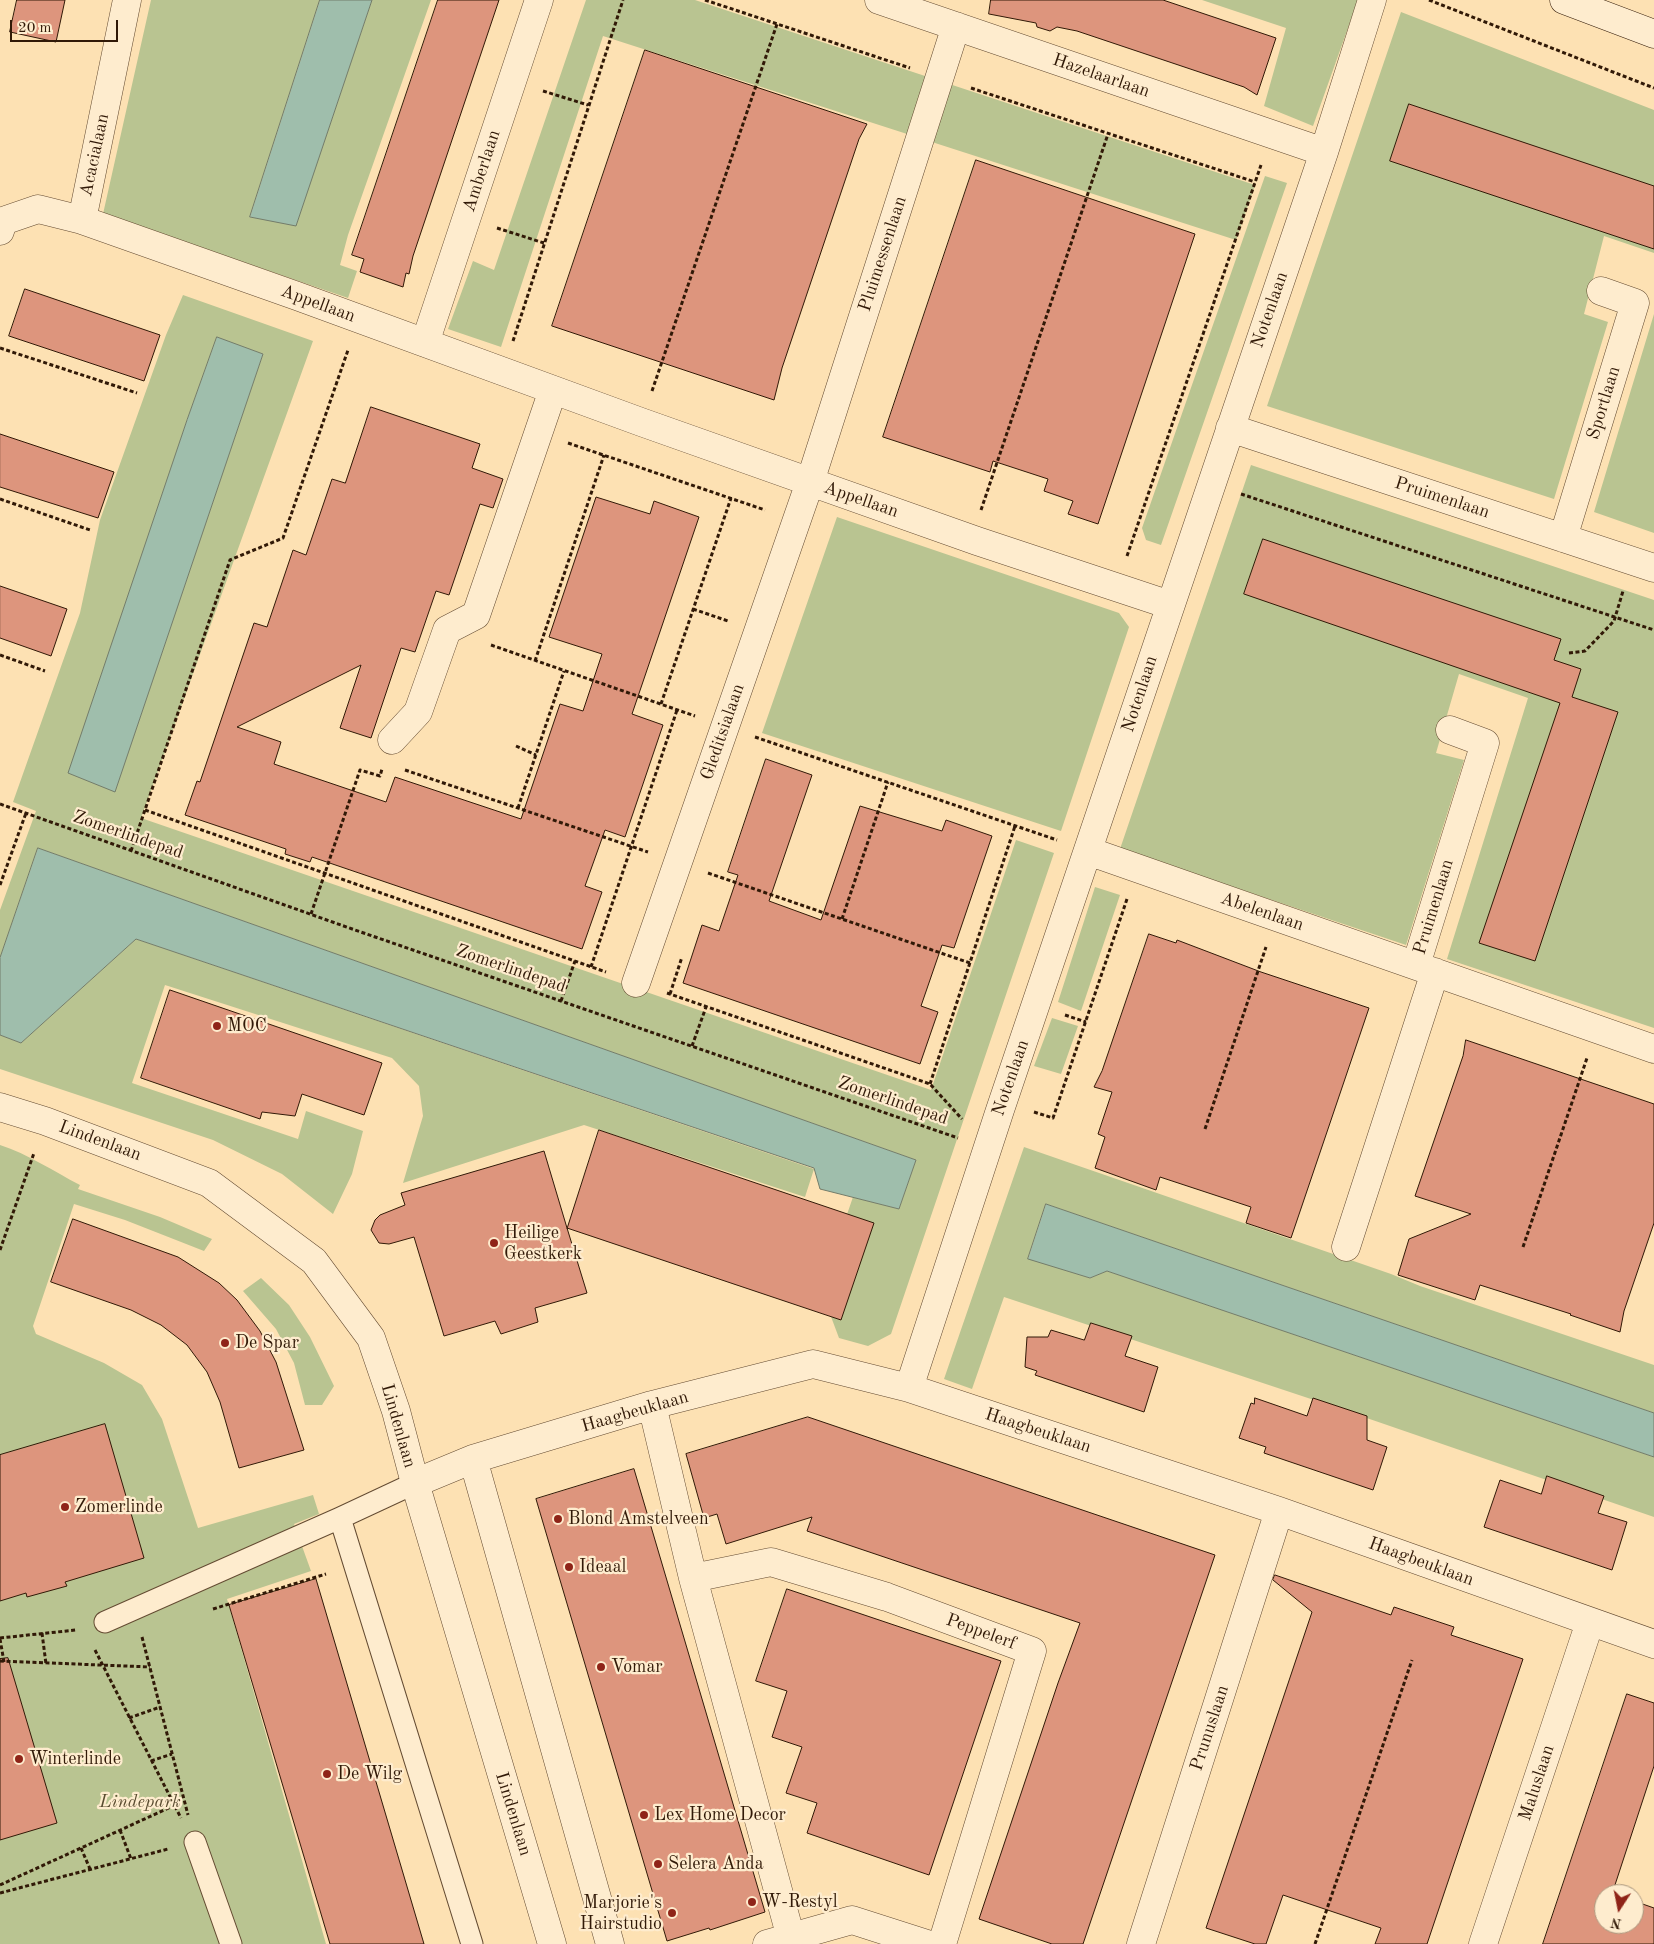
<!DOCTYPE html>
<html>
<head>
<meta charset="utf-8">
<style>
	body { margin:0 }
	#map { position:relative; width:1654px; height:1944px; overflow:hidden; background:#fde1b3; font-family:"Old Standard TT",serif }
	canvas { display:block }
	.north { position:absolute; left:1594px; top:1884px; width:50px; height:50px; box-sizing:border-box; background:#feecce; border:1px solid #ac987e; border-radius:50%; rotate:191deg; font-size:14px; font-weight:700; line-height:20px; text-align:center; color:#311907 }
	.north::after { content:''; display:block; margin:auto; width:18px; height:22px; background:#8f2418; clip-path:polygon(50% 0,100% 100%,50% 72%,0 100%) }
	.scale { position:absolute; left:10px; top:20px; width:108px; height:22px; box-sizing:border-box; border:2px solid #311907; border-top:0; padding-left:6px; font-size:15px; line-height:18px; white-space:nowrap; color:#311907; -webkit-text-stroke:4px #feecce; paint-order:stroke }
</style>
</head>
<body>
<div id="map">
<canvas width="1654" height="1944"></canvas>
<div class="north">N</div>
<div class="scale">20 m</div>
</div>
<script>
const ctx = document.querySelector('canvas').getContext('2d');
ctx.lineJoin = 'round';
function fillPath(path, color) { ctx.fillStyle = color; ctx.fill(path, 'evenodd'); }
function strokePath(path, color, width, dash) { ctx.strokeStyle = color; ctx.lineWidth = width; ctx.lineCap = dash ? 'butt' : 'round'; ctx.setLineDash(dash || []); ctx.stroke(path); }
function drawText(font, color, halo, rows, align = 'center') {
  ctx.font = font + ' "Old Standard TT",serif'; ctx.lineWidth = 4.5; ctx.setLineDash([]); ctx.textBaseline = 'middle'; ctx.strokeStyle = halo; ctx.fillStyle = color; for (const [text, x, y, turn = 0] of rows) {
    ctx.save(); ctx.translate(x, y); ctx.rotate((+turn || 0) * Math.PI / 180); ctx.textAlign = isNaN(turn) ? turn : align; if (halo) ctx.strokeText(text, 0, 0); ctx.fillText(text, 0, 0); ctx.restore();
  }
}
fillPath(new Path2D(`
	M151 0H320L250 217 296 225 372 0H431L348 235 340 265 357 271 348 298 103 214Z
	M586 0H695L1255 185 1236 240 603 36 501 347 448 329 473 261 494 270Z
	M1202 0H1358L1313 126 1264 106 1286 28Z
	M1401 12 1654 110V253L1604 236 1584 314 1608 322 1554 499 1267 406Z
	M1265 176 1287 183 1161 545 1146 540 1142 528Z
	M183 295 313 341 141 818 931 1090 1016 840 1054 853 891 1334 868 1346 839 1338 821 1290 853 1197 899 1209 916 1160 38 848 0 958V910L36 811 13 802 80 613 100 520 166 335ZM217 338 263 354 115 791 69 773 187 420Z
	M1654 314V533L1594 512Z
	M1251 465 1654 600V1028L1447 959 1528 698 1459 674 1436 753 1464 760 1406 945 1120 849Z
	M837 517 1119 613 1129 627 1061 831 762 733Z
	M1095 887 1120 895 1081 1011 1058 1002Z
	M136 939 814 1169 805 1197 584 1125 403 1183 423 1116 419 1086 392 1058 165 985 132 1083 298 1139 306 1111 363 1131 352 1174 333 1214 282 1174 213 1140 0 1069V1035L21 1043Z
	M1052 1018 1078 1026 1061 1074 1034 1066Z
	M0 1145C28 1154 53 1171 80 1185L78 1189 160 1217 212 1239 204 1251 125 1220 74 1204 33 1326 36 1334 104 1363 142 1385 162 1419 198 1528 313 1495 319 1514 294 1524 311 1571 227 1599 326 1944H0Z
	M1024 1147 1391 1274 1420 1286 1654 1365V1413L1046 1204 1028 1258 1090 1278 1107 1271 1654 1457V1517L1329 1405 1004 1297 972 1389 944 1379Z
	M261 1278 289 1305 310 1337 334 1386 322 1405H305L294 1363 276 1329 243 1291Z`), '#b9c491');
const water = new Path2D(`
	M320 0H372L296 226 250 217Z
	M217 337 263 354 115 792 68 773 187 420Z
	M38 848 916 1160 899 1209 820 1189 814 1168 136 939 21 1043 0 1035V958Z
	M1046 1204 1654 1413V1457L1107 1271 1090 1278 1028 1259Z`);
fillPath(water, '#9fbeac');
strokePath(water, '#737c6a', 1);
const building = new Path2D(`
	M17 0H65L56 42 10 32Z
	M438 0H499L413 256 409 274 406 273 403 287 360 272 364 259 352 255Z
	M991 0H1163L1276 38 1257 95 1244 87 1077 31 1057 27 1050 31 1037 27 1036 23 989 14Z
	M645 50 867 124 859 139 782 368 774 400 552 326Z
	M1409 104 1654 186V249L1390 161Z
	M976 160 1195 234 1098 524 1068 514 1073 501 1044 491 1048 479 993 461 990 472 883 437Z
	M25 289 160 335 144 381 9 336Z
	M371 407 480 444 472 468 503 479 493 508 480 504 449 595 436 591 415 652 401 648 371 738 340 728 361 665 237 727 281 742 274 764 386 802 395 777 521 819 560 704 583 711 602 654 549 637 596 497 650 514 654 501 699 517 632 714 663 725 625 837 605 830 585 886 602 892 582 949 312 857 310 862 285 854 286 849 185 815 197 781 200 782 254 623 267 627 293 550 306 555 332 479 345 483Z
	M0 434 114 472 98 518 0 487Z
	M1263 539 1561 639 1554 660 1581 669 1572 697 1618 712 1535 961 1479 943 1560 703 1244 594Z
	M0 586 67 609 51 656 0 638Z
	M766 759 812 775 769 901 821 920 860 806 942 831 946 820 992 836 954 948 942 945 921 1006 938 1012 920 1064 683 983 702 925 719 931 738 875 728 872Z
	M1149 934 1176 943 1177 940 1261 972 1369 1008 1291 1238 1246 1223 1251 1207 1160 1177 1156 1190 1095 1168 1105 1137 1098 1134 1112 1092 1094 1087 1102 1071Z
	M170 990 382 1063 364 1115 302 1094 295 1116 262 1112 260 1119 141 1078Z
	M1466 1040 1654 1104V1223L1624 1311 1620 1332 1570 1315 1571 1314 1480 1285 1475 1300 1398 1275 1409 1239 1471 1214 1415 1196 1463 1056Z
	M599 1130 874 1223 841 1320 567 1228 587 1293 535 1308 538 1322 501 1334 495 1321 444 1336 414 1237 389 1244 379 1243 371 1230 375 1220 380 1215 405 1205 401 1193 544 1151 567 1228Z
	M73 1219 178 1257 219 1283 237 1300 260 1331 276 1362 304 1450 239 1468 220 1402 207 1372 187 1345 161 1325 131 1310 51 1282Z
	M1091 1323 1132 1336 1125 1356 1158 1367 1144 1412 1035 1375 1037 1371 1025 1367 1027 1337H1048L1051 1330 1084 1340Z
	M1255 1398 1307 1416 1313 1398 1367 1416V1440L1387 1447 1373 1490 1264 1453 1266 1447 1239 1438 1251 1403 1254 1404Z
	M808 1417 1215 1555 1083 1944H1052L979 1919 1058 1683 1080 1623 807 1531 812 1517 726 1544 717 1514 704 1518 686 1454Z
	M105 1424 144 1558 65 1582 67 1586 27 1597 26 1593 0 1601V1455Z
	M634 1469 765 1912 710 1930 709 1928 667 1941 536 1499Z
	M1547 1476 1604 1496 1598 1513 1627 1522 1612 1570 1484 1527 1500 1480 1541 1494Z
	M1275 1575 1391 1615 1394 1607 1454 1627 1451 1635 1523 1659 1427 1944H1375L1381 1928 1283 1895 1266 1944H1255L1206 1928 1312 1612 1273 1580Z
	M316 1579 424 1944H330L229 1605Z
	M787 1589 1001 1661 929 1875 807 1833 817 1803 786 1793 802 1747 772 1737 787 1691 756 1681Z
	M8 1658 57 1823 0 1840V1659Z
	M1627 1694 1654 1703V1766L1612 1894H1604V1924H1634V1901L1654 1908V1944H1543Z`);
fillPath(building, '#dd957d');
strokePath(building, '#311907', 1);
const lane = new Path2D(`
	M340 1518 472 1944
	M105 1622 340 1518 415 1483
	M195 1842 231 1944`);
const street = new Path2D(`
	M879 0 1324 152
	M82 220 127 0
	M0 231 3 221 38 209 82 220 297 296 641 422 977 541 1170 605
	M425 343 539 0
	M1230 428 1654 568
	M1563 538 1635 303 1601 291
	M392 740 418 712 447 630 476 615 553 390
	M1088 851 1654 1049
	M1416 965 1485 743 1450 730
	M636 983 810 482 956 26
	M0 1107 45 1121 209 1183 314 1261 371 1338 396 1411 415 1483 552 1944
	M1346 1247 1435 972
	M909 1388 1000 1110 1324 152 1372 0
	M652 1405 693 1578 791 1938
	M473 1459 610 1944
	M415 1483 473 1459 652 1405 813 1364 909 1388 1279 1511 1654 1644
	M693 1578 771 1562 887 1597 1032 1651 942 1944
	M767 1944 852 1920 927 1944
	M1141 1944 1279 1511
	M1483 1944 1590 1622`);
const secondary = new Path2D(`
	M1564 0 1654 34`);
strokePath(lane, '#644b32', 23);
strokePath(street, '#644b32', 29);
strokePath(secondary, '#311907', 29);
strokePath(new Path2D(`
	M705 0 910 68
	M1429 0 1654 88
	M971 88 1255 182
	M543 91 588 105
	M497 228 544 243
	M513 341 623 0
	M0 348 137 393
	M652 391 777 24
	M568 443 765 510
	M1241 494 1654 630
	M0 499 90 530
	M981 510 1108 134
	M1127 556 1261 165
	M693 609 728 621
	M491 645 695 716
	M1569 653 1585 651 1614 621 1623 591
	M0 655 45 671
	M535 661 604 455
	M661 704 731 498
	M755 737 1057 840
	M516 746 536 755
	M405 770 648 852
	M0 804 355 930 958 1138
	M518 808 564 671
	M145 810 606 972
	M131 851 230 560 283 538 348 350
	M708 873 970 963
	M0 885 26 813
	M311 914 360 770 380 776 382 769
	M842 919 888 782
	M591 967 677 710
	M667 993 930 1084 962 1119
	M670 994 682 957
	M561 1001 575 961
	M1065 1015 1086 1022
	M692 1046 706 1007
	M930 1084 1015 826
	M1034 1112 1053 1118 1127 899
	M1205 1129 1266 947
	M1523 1247 1587 1058
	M0 1250 34 1153
	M213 1609 326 1574
	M42 1633 46 1664
	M142 1637 188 1815
	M0 1638 76 1630
	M0 1639 4 1662
	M95 1650 181 1818
	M0 1661 150 1667
	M129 1718 160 1707
	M151 1761 172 1754
	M120 1830 131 1859
	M81 1848 90 1869
	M0 1885 173 1806
	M0 1893 168 1849
	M1315 1944 1412 1660`), '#311907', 3, [4, 2.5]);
strokePath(lane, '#feecce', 21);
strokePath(street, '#feecce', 28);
strokePath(secondary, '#feecce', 28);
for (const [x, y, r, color] of [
	[217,1026,5,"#8f2418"],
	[494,1243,5,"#8f2418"],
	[225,1343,5,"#8f2418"],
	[65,1507,5,"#8f2418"],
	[558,1519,5,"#8f2418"],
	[569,1567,5,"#8f2418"],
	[601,1667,5,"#8f2418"],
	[19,1759,5,"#8f2418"],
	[327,1774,5,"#8f2418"],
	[644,1815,5,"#8f2418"],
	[658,1864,5,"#8f2418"],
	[752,1902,5,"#8f2418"],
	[672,1913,5,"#8f2418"]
]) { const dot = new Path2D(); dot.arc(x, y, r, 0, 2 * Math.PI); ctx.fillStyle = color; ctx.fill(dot); strokePath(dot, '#feecce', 2); }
drawText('18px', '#311907', '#feecce', [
	["Hazelaarlaan",1101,76,19],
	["Acacialaan",95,155,-78],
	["Amberlaan",482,171,-72],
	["Pluimessenlaan",883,254,-72],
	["Appellaan",318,304,20],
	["Notenlaan",1270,310,-71],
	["Sportlaan",1604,403,-73],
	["Pruimenlaan",1442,498,18],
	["Appellaan",861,500,19],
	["Notenlaan",1140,694,-72],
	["Gleditsialaan",723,732,-71],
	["Zomerlindepad",128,835,19],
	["Pruimenlaan",1434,907,-73],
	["Abelenlaan",1262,912,19],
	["Zomerlindepad",511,969,19],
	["Notenlaan",1011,1078,-71],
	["Zomerlindepad",893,1101,19],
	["Lindenlaan",100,1141,20],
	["Haagbeuklaan",635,1412,-16],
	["Lindenlaan",398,1426,74],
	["Haagbeuklaan",1038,1431,18],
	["Haagbeuklaan",1421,1562,20],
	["Peppelerf",981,1632,20],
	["Prunuslaan",1210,1728,-72],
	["Maluslaan",1537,1783,-72],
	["Lindenlaan",513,1814,73]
]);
drawText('18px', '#311907', '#feecce', [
	["MOC",227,1026],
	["Heilige",504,1233],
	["Geestkerk",504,1254],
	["De Spar",235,1343],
	["Zomerlinde",75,1507],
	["Blond Amstelveen",568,1519],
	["Ideaal",579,1567],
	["Vomar",611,1667],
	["Winterlinde",29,1759],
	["De Wilg",337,1774],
	["Lex Home Decor",654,1815],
	["Selera Anda",668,1864],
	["W-Restyl",762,1902],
	["Marjorie's",662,1903,"right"],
	["Hairstudio",662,1924,"right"]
], 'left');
drawText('italic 18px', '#5a4c30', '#feecce', [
	["Lindepark",140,1802]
]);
</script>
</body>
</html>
